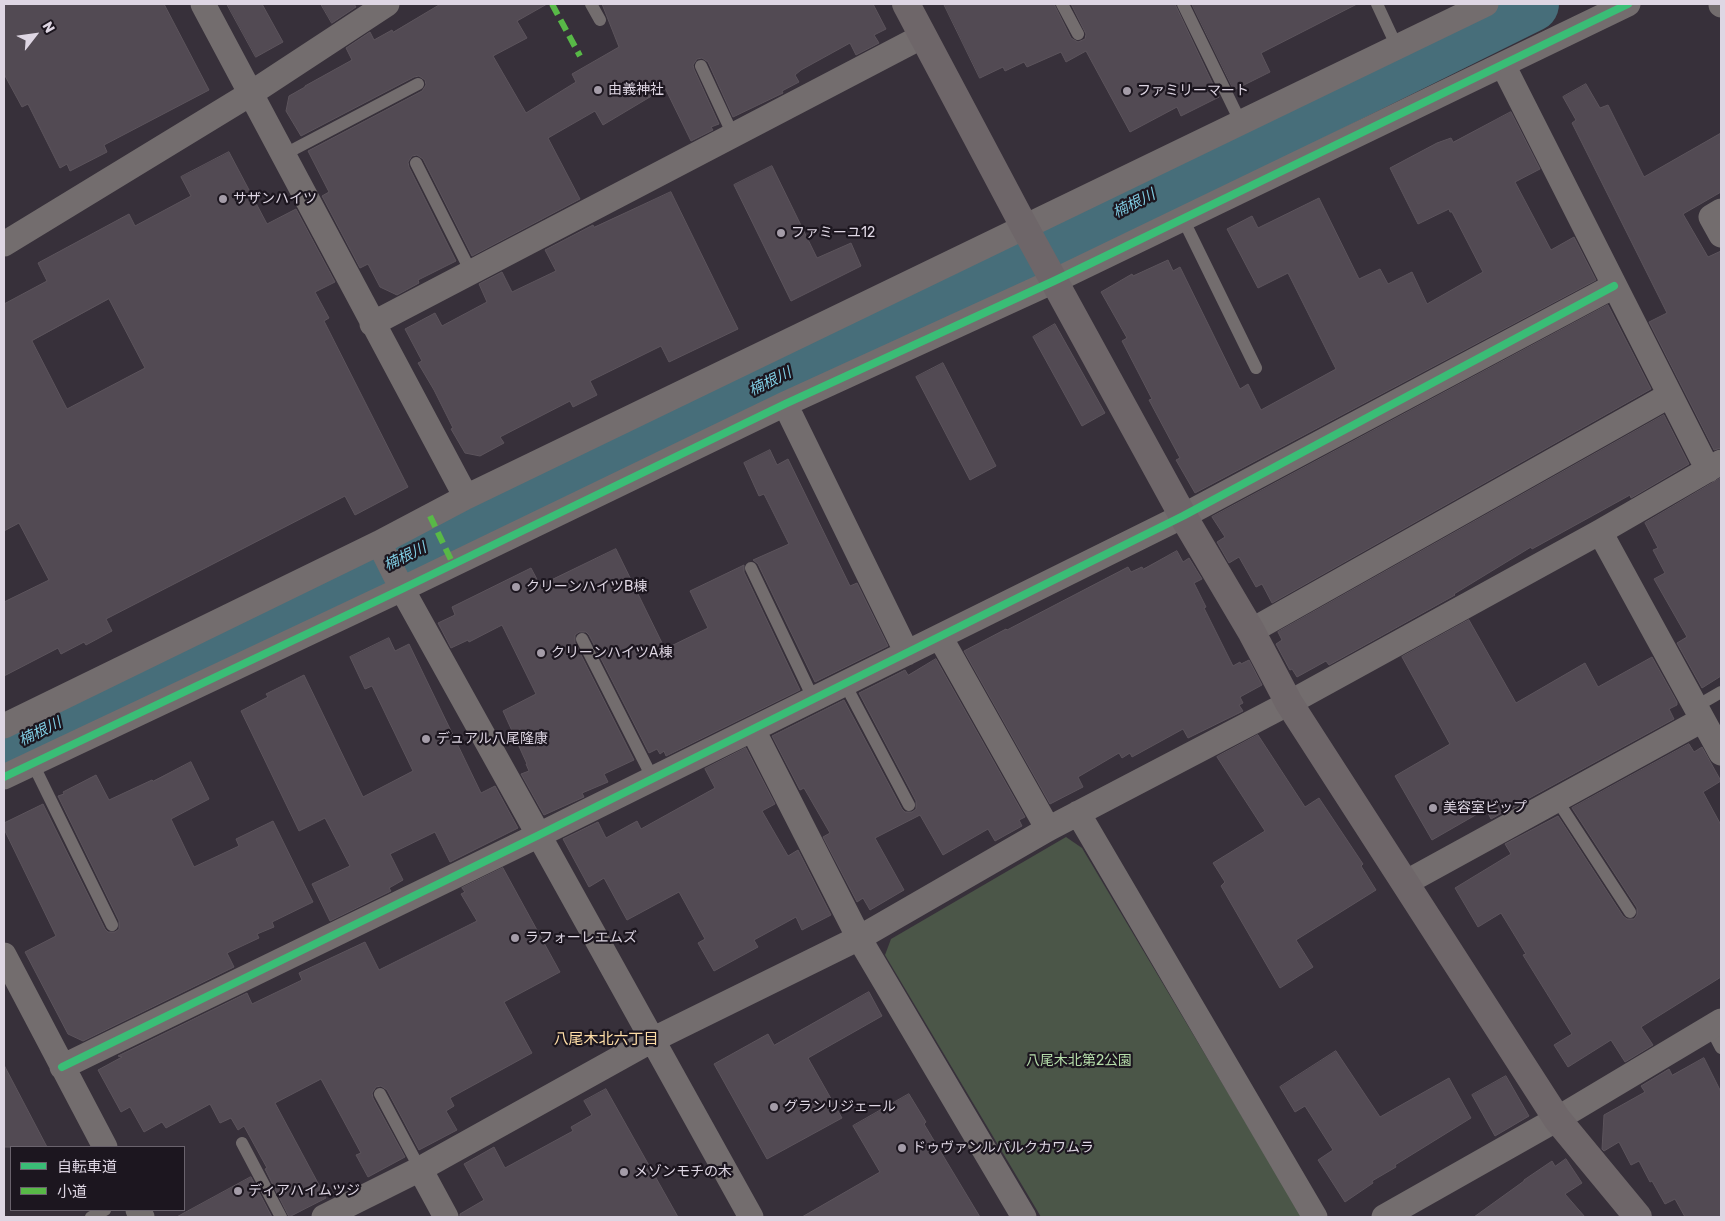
<!DOCTYPE html>
<html>
<head>
<meta charset="utf-8">
<style>
	body { margin:0 }
	#map { position:relative; width:1725px; height:1221px; overflow:hidden; background:#37303a; font-family:Rubik,"Noto Sans JP",sans-serif }
	canvas { display:block }
	.frame { position:absolute; inset:0; border:5px solid #ded6e3; pointer-events:none }
	.legend { position:absolute; left:10px; top:1146px; width:175px; height:65px; box-sizing:border-box; background:#1c161f; border:1px solid #6a636d; margin:0; padding:6px 9px; list-style:none; font-size:15px; color:#ded6e3 }
	.legend li { display:flex; align-items:center; gap:10px; height:25px }
	.legend b { width:25px; border:1px solid #6a636d }
	.north { position:absolute; left:10px; top:10px; width:50px; height:50px; -webkit-text-stroke:4px #1c161f; paint-order:stroke; rotate:60deg; font-size:14px; font-weight:700; line-height:20px; text-align:center; color:#ded6e3 }
	.north::after { content:''; display:block; margin:auto; width:18px; height:22px; background:#ded6e3; clip-path:polygon(50% 0,100% 100%,50% 72%,0 100%) }
</style>
</head>
<body>
<div id="map">
<canvas width="1725" height="1221"></canvas>
<div class="frame"></div>
<ul class="legend">
<li><b style="height:6px;background:#3abd76"></b>自転車道</li>
<li><b style="height:6px;background:#58b947"></b>小道</li>
</ul>
<div class="north">N</div>
</div>
<script>
const ctx = document.querySelector('canvas').getContext('2d');
ctx.lineJoin = 'round';
function fillPath(path, color) { ctx.fillStyle = color; ctx.fill(path, 'evenodd'); }
function strokePath(path, color, width, dash) { ctx.strokeStyle = color; ctx.lineWidth = width; ctx.lineCap = dash ? 'butt' : 'round'; ctx.setLineDash(dash || []); ctx.stroke(path); }
function drawText(font, color, halo, rows, align = 'center') {
  ctx.font = font + ' Rubik,"Noto Sans JP",sans-serif'; ctx.lineWidth = 4.5; ctx.setLineDash([]); ctx.textBaseline = 'middle'; ctx.strokeStyle = halo; ctx.fillStyle = color; for (const [text, x, y, turn = 0] of rows) {
    ctx.save(); ctx.translate(x, y); ctx.rotate((+turn || 0) * Math.PI / 180); ctx.textAlign = isNaN(turn) ? turn : align; if (halo) ctx.strokeText(text, 0, 0); ctx.fillText(text, 0, 0); ctx.restore();
  }
}
fillPath(new Path2D(`
	M1066 837 1082 848 1302 1217H1041L885 955 891 939Z`), '#4b5648');
strokePath(new Path2D(`
	M4 749 83 710 969 287 1069 237 1178 179 1531 4`), '#476e7a', 56);
const building = new Path2D(`
	M4 4H164L209 90 104 145 107 152 70 171 67 164 60 168 28 104 22 107 4 74Z
	M227 4H262L283 42 256 57Z
	M321 4H354L356 7 332 23Z
	M441 4H547L517 21 527 38 493 56 526 113 576 82 572 74 619 47 602 4H873L886 29 874 35 879 43 856 55 850 43 801 70 795 75 799 82 782 91 783 93 733 117 708 62 702 58 697 59 693 65 694 69 719 124 711 127 713 130 691 141 665 88 603 125 595 111 548 138 580 199 472 256 423 159 417 155 412 156 408 162 409 167 456 261 418 280 419 283 397 295 380 287 368 264 360 268 322 196 329 192 308 151 422 91 426 85 425 80 419 76 414 77 301 136 286 111 289 96 305 87V86L352 60 346 48 370 32 374 40 392 30 393 32Z
	M944 4H1054L1071 38 1078 42 1085 39 1086 34 1071 4H1175L1219 97 1181 116 1177 107 1130 132 1086 51 1066 62 1061 52 1027 67 1024 62 1005 71 1003 67 980 78Z
	M1192 4H1357L1261 53 1270 72 1234 90Z
	M1586 84 1600 108 1608 105 1644 177 1721 133V192L1683 214 1708 257 1721 251V448L1714 450 1649 322 1667 313 1572 123 1576 120 1563 97Z
	M1511 112 1540 169 1515 182 1551 250 1574 237 1596 280 1195 493 1176 460 1180 458 1149 400 1152 399 1122 341 1127 338 1101 292 1132 274 1133 276 1168 260 1173 271 1180 267 1240 389 1248 384 1261 410 1336 369 1288 273 1258 288 1227 229 1252 216 1258 228 1319 198 1359 279 1380 269 1388 284 1412 272 1427 304 1483 272 1452 212H1450L1449 209 1418 224 1390 168 1437 143 1451 138 1453 142Z
	M229 152 267 224 296 209 335 282 315 292 329 318 324 321 408 487 355 515 345 496 106 619 112 631 86 645 84 642 61 654 58 648 4 676V602L49 580 19 523 4 531V304L47 281 38 263 129 214 135 226 191 196 181 177ZM109 299 145 368 67 409 32 341Z
	M772 166 817 258 851 243 861 266 791 301 734 185Z
	M671 192 738 329 669 362 661 346 590 381 597 395 573 407 570 401 500 437 504 443 480 456 465 453 451 429 453 428 434 390 418 363 422 361 405 329 435 313 442 326 487 302 479 284 502 272 512 292 556 271 545 250 593 225 594 227Z
	M1608 305 1651 389 1272 603 1262 584 1256 587 1239 557 1229 563 1217 542 1225 537 1212 517Z
	M1055 324 1105 413 1082 426 1033 337Z
	M943 363 996 466 970 480 916 377Z
	M1664 415 1689 464 1631 498 1630 495 1532 549 1531 547 1454 594 1455 595 1329 665 1326 661 1297 677 1292 669 1290 670 1276 644 1282 640 1278 632Z
	M770 450 777 465 788 459 850 586 857 583 888 646 815 682 758 564 753 560 789 544 764 494 759 496 744 463Z
	M1721 478V676L1702 688 1677 643 1687 637 1654 579 1665 573 1653 550 1658 548 1645 523Z
	M616 549 665 649 708 628 690 591 744 565V572L800 690 666 756 664 751 660 754 657 749 649 753 589 635 586 632H579L575 635V643L634 760 604 774 608 782 582 793 584 797 544 815 521 774 529 771 526 764H527L503 711 536 694 502 625 469 642 468 640 451 648 438 623 455 615 452 607 531 568 540 585Z
	M1177 551 1183 562 1189 558 1202 579 1194 583 1206 607 1204 608 1233 666 1240 662 1241 664 1249 660 1262 685 1240 697 1243 703 1239 705 1243 711 1188 738 1183 729 1132 757 1130 753 1122 758 1119 753 1078 777 1083 787 1050 804 964 651 1006 629 1007 630 1128 567 1131 572 1142 567 1143 569Z
	M1469 620 1516 703 1585 663 1598 687 1652 657 1677 702V705L1669 709 1674 719 1491 819 1486 809 1432 840 1395 776 1450 744 1402 657Z
	M389 638 395 651 409 644 481 793 495 786 518 828 450 862 435 832 390 854 403 880 389 888 391 891 330 921 312 884 350 866 325 818 299 831 241 711 268 697 266 694 304 675 363 797 413 771 372 686 365 689 350 657Z
	M936 659 1025 817 1019 820 1022 826 995 841 988 829 943 855 920 815 875 838 904 890 870 910 863 898 857 902 823 837 830 833 804 788 800 790 772 736 844 700 902 809 905 812H912L916 809V801L859 693 905 670 908 675Z
	M1258 735 1305 807 1319 798 1363 864 1361 866 1376 890 1296 940 1313 967 1280 988 1221 886 1225 882 1213 863 1265 831 1217 757Z
	M1689 744 1694 752 1702 747 1721 781 1703 792 1721 825V977L1641 1027 1653 1045 1625 1062 1611 1040 1568 1067 1554 1045 1572 1034 1523 955 1526 954 1501 913 1478 927 1455 888 1511 854 1505 844 1558 816 1623 916 1627 919H1634L1637 915V908L1572 808Z
	M746 748 775 804 762 811 788 856 798 850 831 915 802 930 796 917 754 940 758 947 714 971 698 943 705 939 679 892 627 920 604 878 589 887 563 839 598 822 606 838 637 821 641 829 715 788 705 769Z
	M191 762 209 799 171 819 194 867 239 846 236 839 273 821 313 902 272 922 274 927 257 934 259 938 227 953 234 967 83 1041 68 1034 25 952 56 936 4 829V823L43 804 105 929 108 932H115L119 929V921L58 796 64 794 63 792 96 775 109 800 152 780 153 781Z
	M503 868 560 972 504 1002 532 1053 450 1098 454 1106 446 1111 457 1130 419 1150 387 1090 381 1086 376 1087 372 1093 373 1098 405 1157 368 1177 356 1155 361 1153 321 1079 275 1103 326 1198 289 1217 265 1169 267 1168 244 1126 238 1130 231 1118 220 1123 210 1104 166 1128 162 1122 144 1132 130 1107 121 1112 98 1070 122 1057 118 1056 247 993 252 1004 302 980 299 973 365 942 379 970 477 921 461 894 465 892 462 888Z
	M869 992 882 1016 808 1058 842 1118 767 1159 714 1064 768 1034 774 1045Z
	M1336 1051 1380 1117 1449 1078 1471 1118 1395 1165 1396 1167 1372 1181 1373 1183 1345 1202 1318 1160 1333 1150 1305 1106 1295 1112 1280 1087Z
	M1704 1058 1721 1092V1217H1685L1675 1199 1665 1204 1652 1181 1650 1182 1639 1161 1631 1165 1619 1142 1604 1151 1602 1149 1604 1115 1645 1092 1641 1086 1669 1069 1672 1075Z
	M4 1065 47 1147H4Z
	M1506 1076 1529 1116 1495 1136 1472 1095Z
	M606 1089 678 1217H460V1214L484 1200 464 1164 494 1147 505 1168 573 1131 571 1127 592 1115 584 1101Z
	M909 1094 926 1122 924 1124 980 1217H802L880 1172 853 1126Z
	M1566 1159 1582 1183 1565 1194 1585 1217H1474L1524 1181V1180L1552 1161 1555 1166Z
	M251 1177 272 1217H177Z`);
fillPath(building, '#524a53');
strokePath(building, '#5c545c', 1);
strokePath(new Path2D(`
	M591 4 600 20
	M1062 4 1078 34
	M1183 4 1241 123
	M1377 4 1397 47
	M701 66 733 135
	M283 155 418 84
	M416 163 471 272
	M1183 219 1256 368
	M751 568 814 700
	M582 639 653 779
	M845 684 909 805
	M1695 707 1721 692
	M33 764 112 925
	M1557 800 1630 912
	M1710 1027 1721 1048
	M380 1094 420 1169
	M242 1143 281 1217
	M91 1217 105 1210`), '#736d6e', 12);
strokePath(new Path2D(`
	M203 4 466 497
	M1721 4V5
	M1503 65 1708 470
	M1721 211 1711 217 1721 235
	M4 244 250 94 387 4
	M372 324 923 36
	M785 404 907 653
	M1600 532 1721 753
	M379 543 402 589 751 1217
	M1251 631 1670 395
	M940 637 1048 829
	M4 726 379 543 466 497 1486 4
	M753 730 859 938 1024 1217
	M4 777 402 589 785 404 1054 281 1628 4
	M1078 813 1315 1217
	M1405 883 1702 720
	M4 955 105 1147
	M62 1067 539 835 1183 516 1614 286
	M420 1169 446 1217
	M138 1210 142 1217
	M324 1217 420 1169 652 1040 859 938 1048 829 1289 703 1600 532 1721 462
	M1384 1217 1557 1119 1721 1021`), '#736d6e', 25);
strokePath(new Path2D(`
	M906 4 1025 228 1183 516 1251 631 1289 703 1557 1119 1638 1217`), '#6e6669', 28);
strokePath(new Path2D(`
	M552 4 580 56
	M430 516 453 564`), '#58b947', 6, [12, 6]);
strokePath(new Path2D(`
	M4 777 402 589 785 404 1054 281 1628 4
	M62 1067 539 835 1183 516 1614 286`), '#3abd76', 8);
for (const [x, y, r, color] of [
	[598,90,5,"#a49ca8"],
	[1127,91,5,"#a49ca8"],
	[223,199,5,"#a49ca8"],
	[781,233,5,"#a49ca8"],
	[516,587,5,"#a49ca8"],
	[541,653,5,"#a49ca8"],
	[426,739,5,"#a49ca8"],
	[1433,808,5,"#a49ca8"],
	[515,938,5,"#a49ca8"],
	[774,1107,5,"#a49ca8"],
	[902,1148,5,"#a49ca8"],
	[624,1172,5,"#a49ca8"],
	[238,1191,5,"#a49ca8"]
]) { const dot = new Path2D(); dot.arc(x, y, r, 0, 2 * Math.PI); ctx.fillStyle = color; ctx.fill(dot); strokePath(dot, '#1c161f', 2); }
drawText('14px', '#ded6e3', '#1c161f', [
	["由義神社",608,90],
	["ファミリーマート",1137,91],
	["サザンハイツ",233,199],
	["ファミーユ12",791,233],
	["クリーンハイツB棟",526,587],
	["クリーンハイツA棟",551,653],
	["デュアル八尾隆康",436,739],
	["美容室ビップ",1443,808],
	["ラフォーレエムズ",525,938],
	["グランリジェール",784,1107],
	["ドゥヴァンルパルクカワムラ",912,1148],
	["メゾンモチの木",634,1172],
	["ディアハイムツジ",248,1191]
], 'left');
drawText('14px', '#b4dca9', '#1c161f', [
	["八尾木北第2公園",1079,1061]
]);
drawText('italic 15px', '#7fcbe1', '#1c161f', [
	["楠根川",1134,204,-27],
	["楠根川",770,382,-26],
	["楠根川",405,557,-26],
	["楠根川",40,732,-26]
]);
drawText('15px', '#fedda6', '#1c161f', [
	["八尾木北六丁目",606,1040]
]);
</script>
</body>
</html>
